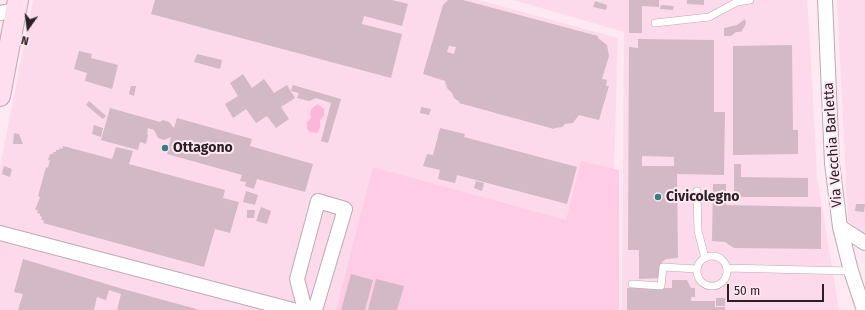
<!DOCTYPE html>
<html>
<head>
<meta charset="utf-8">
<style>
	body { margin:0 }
	#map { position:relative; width:865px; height:310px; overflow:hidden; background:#fee8f2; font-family:"Fira Sans",sans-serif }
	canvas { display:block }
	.north { position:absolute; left:8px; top:8px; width:40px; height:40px; -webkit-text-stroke:3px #fee8f2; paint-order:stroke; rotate:194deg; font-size:11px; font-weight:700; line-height:16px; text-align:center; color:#2a2025 }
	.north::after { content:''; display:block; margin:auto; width:14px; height:18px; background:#2a2025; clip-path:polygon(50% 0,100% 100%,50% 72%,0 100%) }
	.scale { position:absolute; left:727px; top:284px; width:97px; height:18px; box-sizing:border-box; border:2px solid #2a2025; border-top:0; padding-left:5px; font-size:12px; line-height:14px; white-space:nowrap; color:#2a2025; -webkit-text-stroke:3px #fee8f2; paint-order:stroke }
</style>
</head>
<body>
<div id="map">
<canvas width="865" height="310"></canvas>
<div class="north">N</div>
<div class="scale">50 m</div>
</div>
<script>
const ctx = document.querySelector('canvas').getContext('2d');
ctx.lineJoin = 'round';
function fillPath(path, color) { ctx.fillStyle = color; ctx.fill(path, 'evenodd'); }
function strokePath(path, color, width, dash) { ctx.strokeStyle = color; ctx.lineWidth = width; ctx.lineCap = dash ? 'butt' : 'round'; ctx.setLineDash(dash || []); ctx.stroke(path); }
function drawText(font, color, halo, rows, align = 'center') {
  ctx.font = font + ' "Fira Sans",sans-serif'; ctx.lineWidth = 4; ctx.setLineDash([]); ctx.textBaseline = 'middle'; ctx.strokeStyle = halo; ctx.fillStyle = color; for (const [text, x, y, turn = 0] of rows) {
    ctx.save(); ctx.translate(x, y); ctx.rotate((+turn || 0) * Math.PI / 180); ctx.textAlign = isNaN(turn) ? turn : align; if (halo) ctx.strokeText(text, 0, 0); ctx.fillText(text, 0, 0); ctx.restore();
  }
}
fillPath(new Path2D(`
	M33 0H478L618 38 614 170 618 310H0V167Z
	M513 0H807L810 41 817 176 839 310H622L624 32Z
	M837 0H865V233L848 222Z`), '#fddaeb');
fillPath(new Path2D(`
	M581 161 619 170V310H336L373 167 566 220Z`), '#ffcce5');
fillPath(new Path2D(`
	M318 104 324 109V115L320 121C321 126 320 129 317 133L310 132 307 129V122L311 118 310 113 312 108Z`), '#fdb5d9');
fillPath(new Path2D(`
	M155 0H392L408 4 402 26 364 16 362 24 402 34 391 78 151 14Z
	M448 0H463L598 36V38L607 45 609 56 602 79 607 80 606 86H609L599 120 579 115 573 123 565 124 562 127 555 128 554 129 459 103 460 102 454 98 452 93 447 88 445 81 423 74 443 5ZM449 46 456 47 454 54 447 52Z
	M629 0H659V7L642 6V33H629Z
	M687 0H704V5L687 4Z
	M595 1 607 5 606 10 593 7Z
	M661 5 674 6 673 10 660 9Z
	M745 19 746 24 741 32H736L731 36H724V28L737 25Z
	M638 39 714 40V112H725L724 175 677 174 678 258 666 259 663 261 662 263 661 278 639 279V250H628L629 47 638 48ZM642 156 674 157V166H642Z
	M792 45 793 130H798V154L733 155V46Z
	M79 51 92 54 91 58 118 65 112 89 85 81 87 73 74 69Z
	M197 54 222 60 220 69 194 62Z
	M243 74 252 88 264 79 274 93 287 85 295 98 281 107 289 119 276 128 267 116 256 123 246 109 233 118 225 104 238 96 230 83Z
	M293 85 341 99 328 143 321 141 331 103 316 98 309 101 297 98 299 93 291 91Z
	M131 86H136L134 96 129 94Z
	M89 101 106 116 103 119 86 105Z
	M421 107 431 109 429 115 420 113Z
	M110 108 160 122 163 120 169 122 174 128 177 118 252 139 250 146 313 164 305 192 257 179 254 189 245 186 246 182 240 181 242 175 167 154 171 137 164 140 158 138 154 130 148 128 147 134 148 135 146 144 140 142 138 150 101 140Z
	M94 125 103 128 101 137 92 134Z
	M440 128 465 134 464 137 577 167 567 204 457 175 455 183 438 179 440 170 423 166 427 154 433 155Z
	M14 133 19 134 23 144H13Z
	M63 146 112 159 116 147 133 151 129 164 225 190 223 198 239 202 230 233 215 229 204 267 43 223 44 220H41L42 217 40 216V214L37 213 38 210H35L40 197 38 196 46 167 48 168 50 160H48L50 154H53V152H56V150H59V148L62 149Z
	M734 164H741V177L808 178V197H734Z
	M4 166 12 169 10 177 2 174Z
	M476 181 484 183 482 191 474 188Z
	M713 184H726V205L821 207V249L734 248 725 242 712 241Z
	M246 191 258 195 255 205 243 202Z
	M856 204H865L864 212 855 211Z
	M261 207 271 211 267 224 256 221Z
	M247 210H255L254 218H247Z
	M23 259 123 289 200 310H117L121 294 109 290 106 300 97 297 94 310H18L23 294 14 292Z
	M351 274 373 280 365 310H341Z
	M376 279 404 286 397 310H368Z
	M672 280H687L691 288H695V297H691V301H715V307H725V310H627V288H672Z
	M716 298H725V306H716Z`), '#d3b8c5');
const service = new Path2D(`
	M655 23 709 17 737 2 750 0
	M697 191 698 231 705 258
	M697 271a15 15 0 1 1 30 0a15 15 0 1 1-30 0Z
	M727 268 851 271
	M632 284 661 286 663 267 697 269`);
const minor = new Path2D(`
	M825 0 832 163 840 227 851 271 864 310
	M0 13 16 10
	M840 227 865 243
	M0 233 293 310
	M305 310 297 279 318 201 345 209 315 310`);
const secondary = new Path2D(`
	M0 96 18 0`);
strokePath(service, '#c1a7b4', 8);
strokePath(minor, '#c1a7b4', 16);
strokePath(secondary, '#c1a7b4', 22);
strokePath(service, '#fff', 7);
strokePath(minor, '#fff', 14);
strokePath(secondary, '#fedeef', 20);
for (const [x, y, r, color] of [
	[165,148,4,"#367f80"],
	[658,197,4,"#367f80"]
]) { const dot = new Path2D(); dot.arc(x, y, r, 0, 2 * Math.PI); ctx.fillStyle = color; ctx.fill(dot); strokePath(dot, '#fee8f2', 1.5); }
drawText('14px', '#2a2025', '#fee8f2', [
	["Via Vecchia Barletta",833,145,-94]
]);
drawText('bold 14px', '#2a2025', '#fee8f2', [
	["Ottagono",173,148],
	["Civicolegno",666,197]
], 'left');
</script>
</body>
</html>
